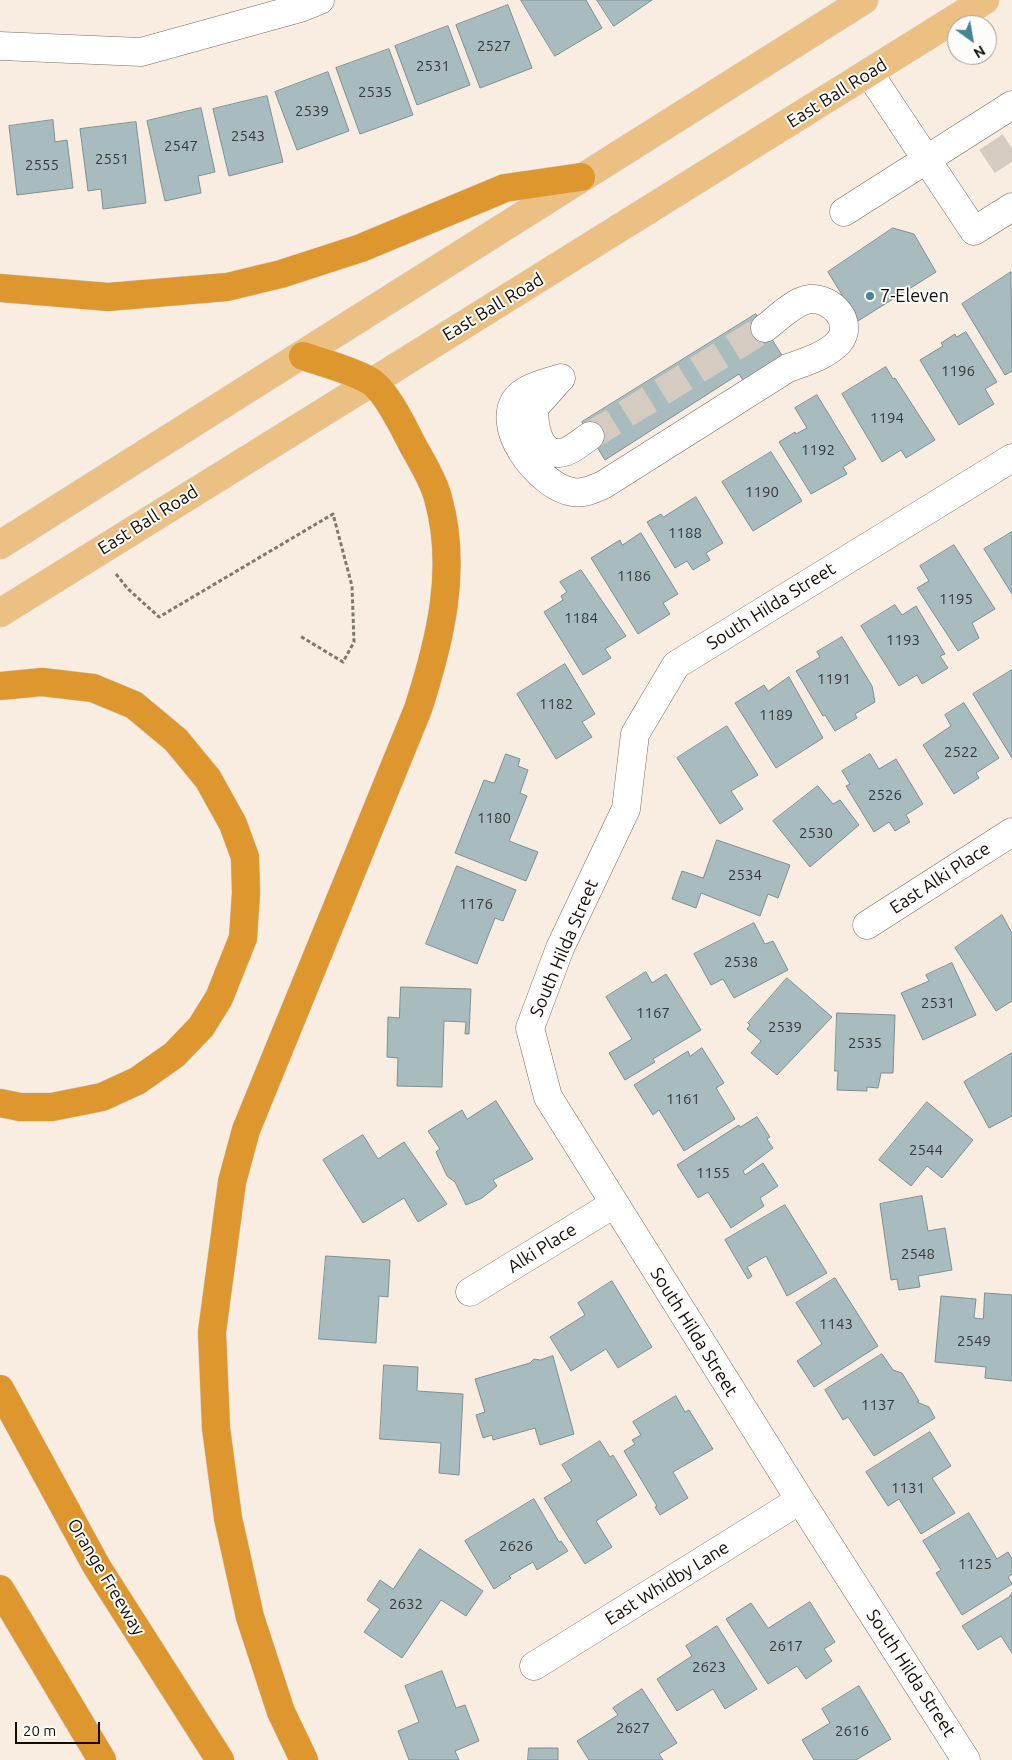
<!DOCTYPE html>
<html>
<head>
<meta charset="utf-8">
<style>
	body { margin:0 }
	#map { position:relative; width:1012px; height:1760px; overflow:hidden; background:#f8ede0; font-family:Ubuntu,sans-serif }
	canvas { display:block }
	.north { position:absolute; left:947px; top:15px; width:50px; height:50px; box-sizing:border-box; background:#fefcf9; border:1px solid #9f9c99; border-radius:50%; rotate:148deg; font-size:14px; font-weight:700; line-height:20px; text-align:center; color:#110d09 }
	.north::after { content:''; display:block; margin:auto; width:18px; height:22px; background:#428792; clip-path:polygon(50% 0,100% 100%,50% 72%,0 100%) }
	.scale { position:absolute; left:15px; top:1722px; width:85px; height:22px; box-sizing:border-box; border:2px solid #110d09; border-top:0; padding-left:6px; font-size:15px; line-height:18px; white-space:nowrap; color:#110d09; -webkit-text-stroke:4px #fefcf9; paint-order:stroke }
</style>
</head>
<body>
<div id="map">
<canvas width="1012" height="1760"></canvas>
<div class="north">N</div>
<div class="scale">20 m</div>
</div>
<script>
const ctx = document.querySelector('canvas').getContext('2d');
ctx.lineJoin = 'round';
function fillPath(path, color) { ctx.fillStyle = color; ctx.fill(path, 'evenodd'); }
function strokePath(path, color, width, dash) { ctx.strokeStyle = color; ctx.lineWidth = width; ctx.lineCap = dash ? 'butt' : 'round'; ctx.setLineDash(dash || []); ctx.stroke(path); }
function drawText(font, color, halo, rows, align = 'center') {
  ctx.font = font + ' Ubuntu,sans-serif'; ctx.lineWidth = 4; ctx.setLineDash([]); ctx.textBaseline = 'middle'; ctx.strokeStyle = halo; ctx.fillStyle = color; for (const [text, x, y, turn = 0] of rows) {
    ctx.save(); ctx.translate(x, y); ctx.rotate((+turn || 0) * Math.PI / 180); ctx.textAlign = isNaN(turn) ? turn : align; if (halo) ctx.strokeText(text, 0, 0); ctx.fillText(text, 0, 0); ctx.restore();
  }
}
const building = new Path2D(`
	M521 0H586L602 28 555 56Z
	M597 0H652L614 26Z
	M508 5 532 68 480 88 456 25Z
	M448 26 470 85 417 105 395 46Z
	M389 49 413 115 360 134 336 68Z
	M328 72 349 131 297 150 275 92Z
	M267 96 283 162 229 176 213 109Z
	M201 108 215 172 198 176 201 193 165 201 147 121Z
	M53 120 55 142 67 140 73 188 17 195 9 126Z
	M136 122 146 203 103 209 101 189 88 191 80 129Z
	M893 228 914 234 936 272 858 321 828 272Z
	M1011 272 1012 371 1005 375 962 304Z
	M756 314 783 357 744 382 739 374 605 460 582 422Z
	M966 332 997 382 985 389 994 404 959 425 920 360 943 346 941 343 955 334 956 337Z
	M886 367 893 379 895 378 935 440 906 458 901 450 882 462 842 394Z
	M817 395 856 459 843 467 847 474 811 494 779 442 795 432 796 434 807 428 795 408Z
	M771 452 802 501 753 531 722 482Z
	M696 497 723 543 706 553 710 560 693 570 687 561 675 568 647 522 661 514 663 517Z
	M1012 532V594L984 549Z
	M641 533 678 594 663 603 670 614 638 634 591 558 620 540 622 545Z
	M954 545 995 609 972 623 979 638 958 651 917 588 929 581 920 566Z
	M581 570 626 636 605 649 611 658 583 675 544 612 563 600 561 596 567 592 560 582Z
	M895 605 902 615 916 606 945 654 940 656 948 668 922 684 917 675 899 686 861 626Z
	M842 637 872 686 875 702 855 714 857 718 835 731 825 715 823 716 796 671 820 657 817 652Z
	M565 664 595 714 582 722 592 737 556 759 517 694Z
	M1012 670V758L973 694Z
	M789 677 823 738 776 768 735 703 764 685 768 691Z
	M964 703 999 758 976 773 979 778 954 794 923 745 951 726 945 715Z
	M727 726 758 775 731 791 743 809 720 824 677 758Z
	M506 754 520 759 518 766 528 770 520 793 527 796 509 841 538 852 526 881 455 853 484 780 494 783Z
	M870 754 879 769 896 759 923 804 906 815 910 822 895 831 889 822 874 832 846 786 850 784 842 771Z
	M818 786 833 804 840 800 859 825 810 867 773 821Z
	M717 840 790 865 778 898 768 894 760 916 701 893 696 908 672 899 682 871 703 878Z
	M457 866 516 890 503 921 495 918 477 964 426 944Z
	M1002 915 1012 933V1001L996 1011 955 948Z
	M754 923 765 944 773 941 788 970 734 998 723 979 711 985 694 954Z
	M952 963 976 1015 923 1040 901 993 929 981 926 975Z
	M646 972 652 983 666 974 701 1030 653 1059 655 1062 625 1080 609 1053 632 1039 606 997Z
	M787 978 832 1017 777 1075 751 1053 761 1041 747 1029 750 1025 748 1023Z
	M401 987 471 989 469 1034H465L466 1022 444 1021 442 1087 397 1086 398 1058 387 1057 388 1017 399 1018Z
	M837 1013 895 1015 893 1073H881L878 1088 867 1087V1091L837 1090 838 1071H835Z
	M702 1048 724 1083 716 1088 735 1119 684 1151 659 1110 653 1115 634 1085 688 1051 690 1056Z
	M1012 1053V1116L989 1128 964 1082Z
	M496 1101 533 1159 493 1180 497 1186 482 1198 466 1205 455 1182 447 1176 436 1152 440 1149 428 1131 462 1110 467 1119Z
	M927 1102 973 1140 942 1178 927 1166 911 1186 879 1160Z
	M757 1117 770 1137 767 1139 773 1148 743 1171 745 1175 763 1163 778 1186 760 1198 764 1206 731 1228 708 1192 698 1198 677 1165 739 1125 740 1127Z
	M363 1135 378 1159 404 1142 447 1204 418 1222 404 1198 363 1223 323 1160Z
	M922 1196 928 1231 945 1228 952 1270 918 1276 920 1287 899 1290 897 1279 891 1280 880 1204Z
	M785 1205 827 1273 787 1296 766 1256 747 1267 752 1276 748 1279 725 1240Z
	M326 1256 390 1260 388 1297 379 1296 376 1343 319 1339Z
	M835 1278 878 1346 814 1387 797 1361 822 1344 796 1303Z
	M612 1281 652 1347 618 1368 606 1349 571 1371 550 1337 585 1315 578 1303Z
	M985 1293 1012 1295V1381L985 1378 986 1367 935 1362 941 1296 976 1299 974 1318 983 1319Z
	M882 1354 893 1370 902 1373 919 1401 917 1402 929 1407 935 1418 874 1456 848 1417 843 1420 825 1390Z
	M553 1356 574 1434 540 1445 535 1428 493 1440 492 1435 483 1438 476 1415 485 1412 475 1379 530 1363 534 1359 540 1360Z
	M384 1365 418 1367 417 1391 463 1394 459 1475 439 1473 441 1443 380 1439Z
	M676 1396 685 1412 689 1410 713 1449 673 1472 688 1498 660 1515 655 1507 657 1506 624 1451 635 1444 632 1440 641 1435 633 1422Z
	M930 1432 951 1466 932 1478 955 1513 921 1534 899 1499 888 1506 866 1472Z
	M600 1441 610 1457 613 1455 637 1495 596 1521 612 1547 585 1564 544 1498 572 1481 562 1465Z
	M534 1499 559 1542 561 1541 568 1551 537 1570 533 1562 509 1576 511 1578 494 1589 465 1541Z
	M969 1513 997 1559 1008 1552 1012 1559V1574L1008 1577 1012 1584 962 1615 936 1573 941 1570 923 1541Z
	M420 1549 483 1591 466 1616 441 1600 402 1658 364 1632 380 1609 367 1600 380 1580 393 1589Z
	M1012 1593V1653L1001 1636 978 1650 962 1626 1009 1597Z
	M810 1602 835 1642 824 1649 832 1661 806 1679 797 1666 768 1684 726 1619 751 1603 768 1628Z
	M717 1626 757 1689 725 1709 713 1689 677 1711 657 1679 692 1656 686 1646Z
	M442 1671 456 1708 465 1705 479 1741 455 1751 459 1760H409L398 1731 419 1722 405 1686Z
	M859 1686 891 1739 856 1760H814L802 1740 830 1723 822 1709Z
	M642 1689 677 1743 659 1754 663 1760H589L577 1741 618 1715 613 1708Z
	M529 1748H558V1760H528Z`);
fillPath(building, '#a8bbbe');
strokePath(building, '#7d9093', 1);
strokePath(new Path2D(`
	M991 142 1012 174
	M590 436 765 328`), '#d5cbc0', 28, [28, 14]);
const minor = new Path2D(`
	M0 46 141 52 300 8 320 0
	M869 73 974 231 1012 207
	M844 212 1012 105
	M561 378C549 382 531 386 521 394 488 422 540 488 573 492 584 494 594 489 603 485L788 368C805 362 826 356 839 342 855 322 831 297 810 299 794 301 777 319 765 328
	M558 381 534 408C534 423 537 454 559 453 569 453 581 442 590 436
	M867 925 1012 832
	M470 1292 614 1204
	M534 1666 800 1500
	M966 1760 800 1500 548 1097 530 1028 560 948 626 809 635 734 676 665 1012 458`);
const major = new Path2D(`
	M0 545 864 0
	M0 613C328 408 658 207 985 0`);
const highway = new Path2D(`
	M0 288 108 297 227 287 281 274 361 248 505 188 581 177
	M303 356C323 363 352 370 370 381 385 390 402 424 410 440 419 458 433 478 438 498 458 569 440 641 418 709L246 1130 232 1182 212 1332 216 1428 228 1518 250 1617 281 1712 304 1760
	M0 686 42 682 93 688 134 705 176 740 208 779 233 824 245 857 246 893 243 938 219 998 201 1027 174 1055 137 1081 102 1097 52 1107H20L0 1103
	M0 1389 97 1567 220 1760
	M0 1589 102 1760`);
strokePath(minor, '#766c60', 29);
strokePath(major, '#d4d3d3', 29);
strokePath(highway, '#d4d3d3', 29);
strokePath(new Path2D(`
	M116 574 128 589 159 617 333 514 352 586 354 642 343 662 300 636`), '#7f786f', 3, [4, 2.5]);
strokePath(minor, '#fff', 28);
strokePath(major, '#ebc082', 28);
strokePath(highway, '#de962e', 28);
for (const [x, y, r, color] of [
	[870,296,5,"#428792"]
]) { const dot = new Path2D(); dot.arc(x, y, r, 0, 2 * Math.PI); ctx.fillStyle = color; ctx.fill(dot); strokePath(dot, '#fefcf9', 2); }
drawText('15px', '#373836', null, [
	["2527",494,46],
	["2531",433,66],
	["2535",375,92],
	["2539",312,111],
	["2543",248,136],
	["2547",181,146],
	["2551",112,159],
	["2555",42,165],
	["1196",958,371],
	["1194",887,418],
	["1192",818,450],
	["1190",762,492],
	["1188",685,533],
	["1186",634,576],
	["1195",956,599],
	["1184",581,618],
	["1193",903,640],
	["1191",834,679],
	["1182",556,704],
	["1189",776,715],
	["2522",961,752],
	["2526",885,795],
	["1180",494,818],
	["2530",816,833],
	["2534",745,875],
	["1176",476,904],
	["2538",741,962],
	["2531",938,1003],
	["1167",653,1013],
	["2539",785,1027],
	["2535",865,1043],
	["1161",683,1099],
	["2544",926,1150],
	["1155",713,1173],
	["2548",918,1254],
	["1143",836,1324],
	["2549",974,1341],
	["1137",878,1405],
	["1131",908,1488],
	["2626",516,1546],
	["1125",975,1564],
	["2632",406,1604],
	["2617",786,1646],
	["2623",709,1667],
	["2627",633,1728],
	["2616",852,1731]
]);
drawText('18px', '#110d09', '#fefcf9', [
	["East Ball Road",837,93,-32],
	["East Ball Road",493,307,-31],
	["East Ball Road",148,520,-32],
	["South Hilda Street",771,606,-32],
	["East Alki Place",940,878,-33],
	["South Hilda Street",564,948,-67],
	["Alki Place",542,1248,-32],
	["South Hilda Street",694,1332,58],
	["Orange Freeway",106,1577,59],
	["East Whidby Lane",667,1583,-32],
	["South Hilda Street",911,1673,57]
]);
drawText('18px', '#110d09', '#fefcf9', [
	["7-Eleven",880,296]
], 'left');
</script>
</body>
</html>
